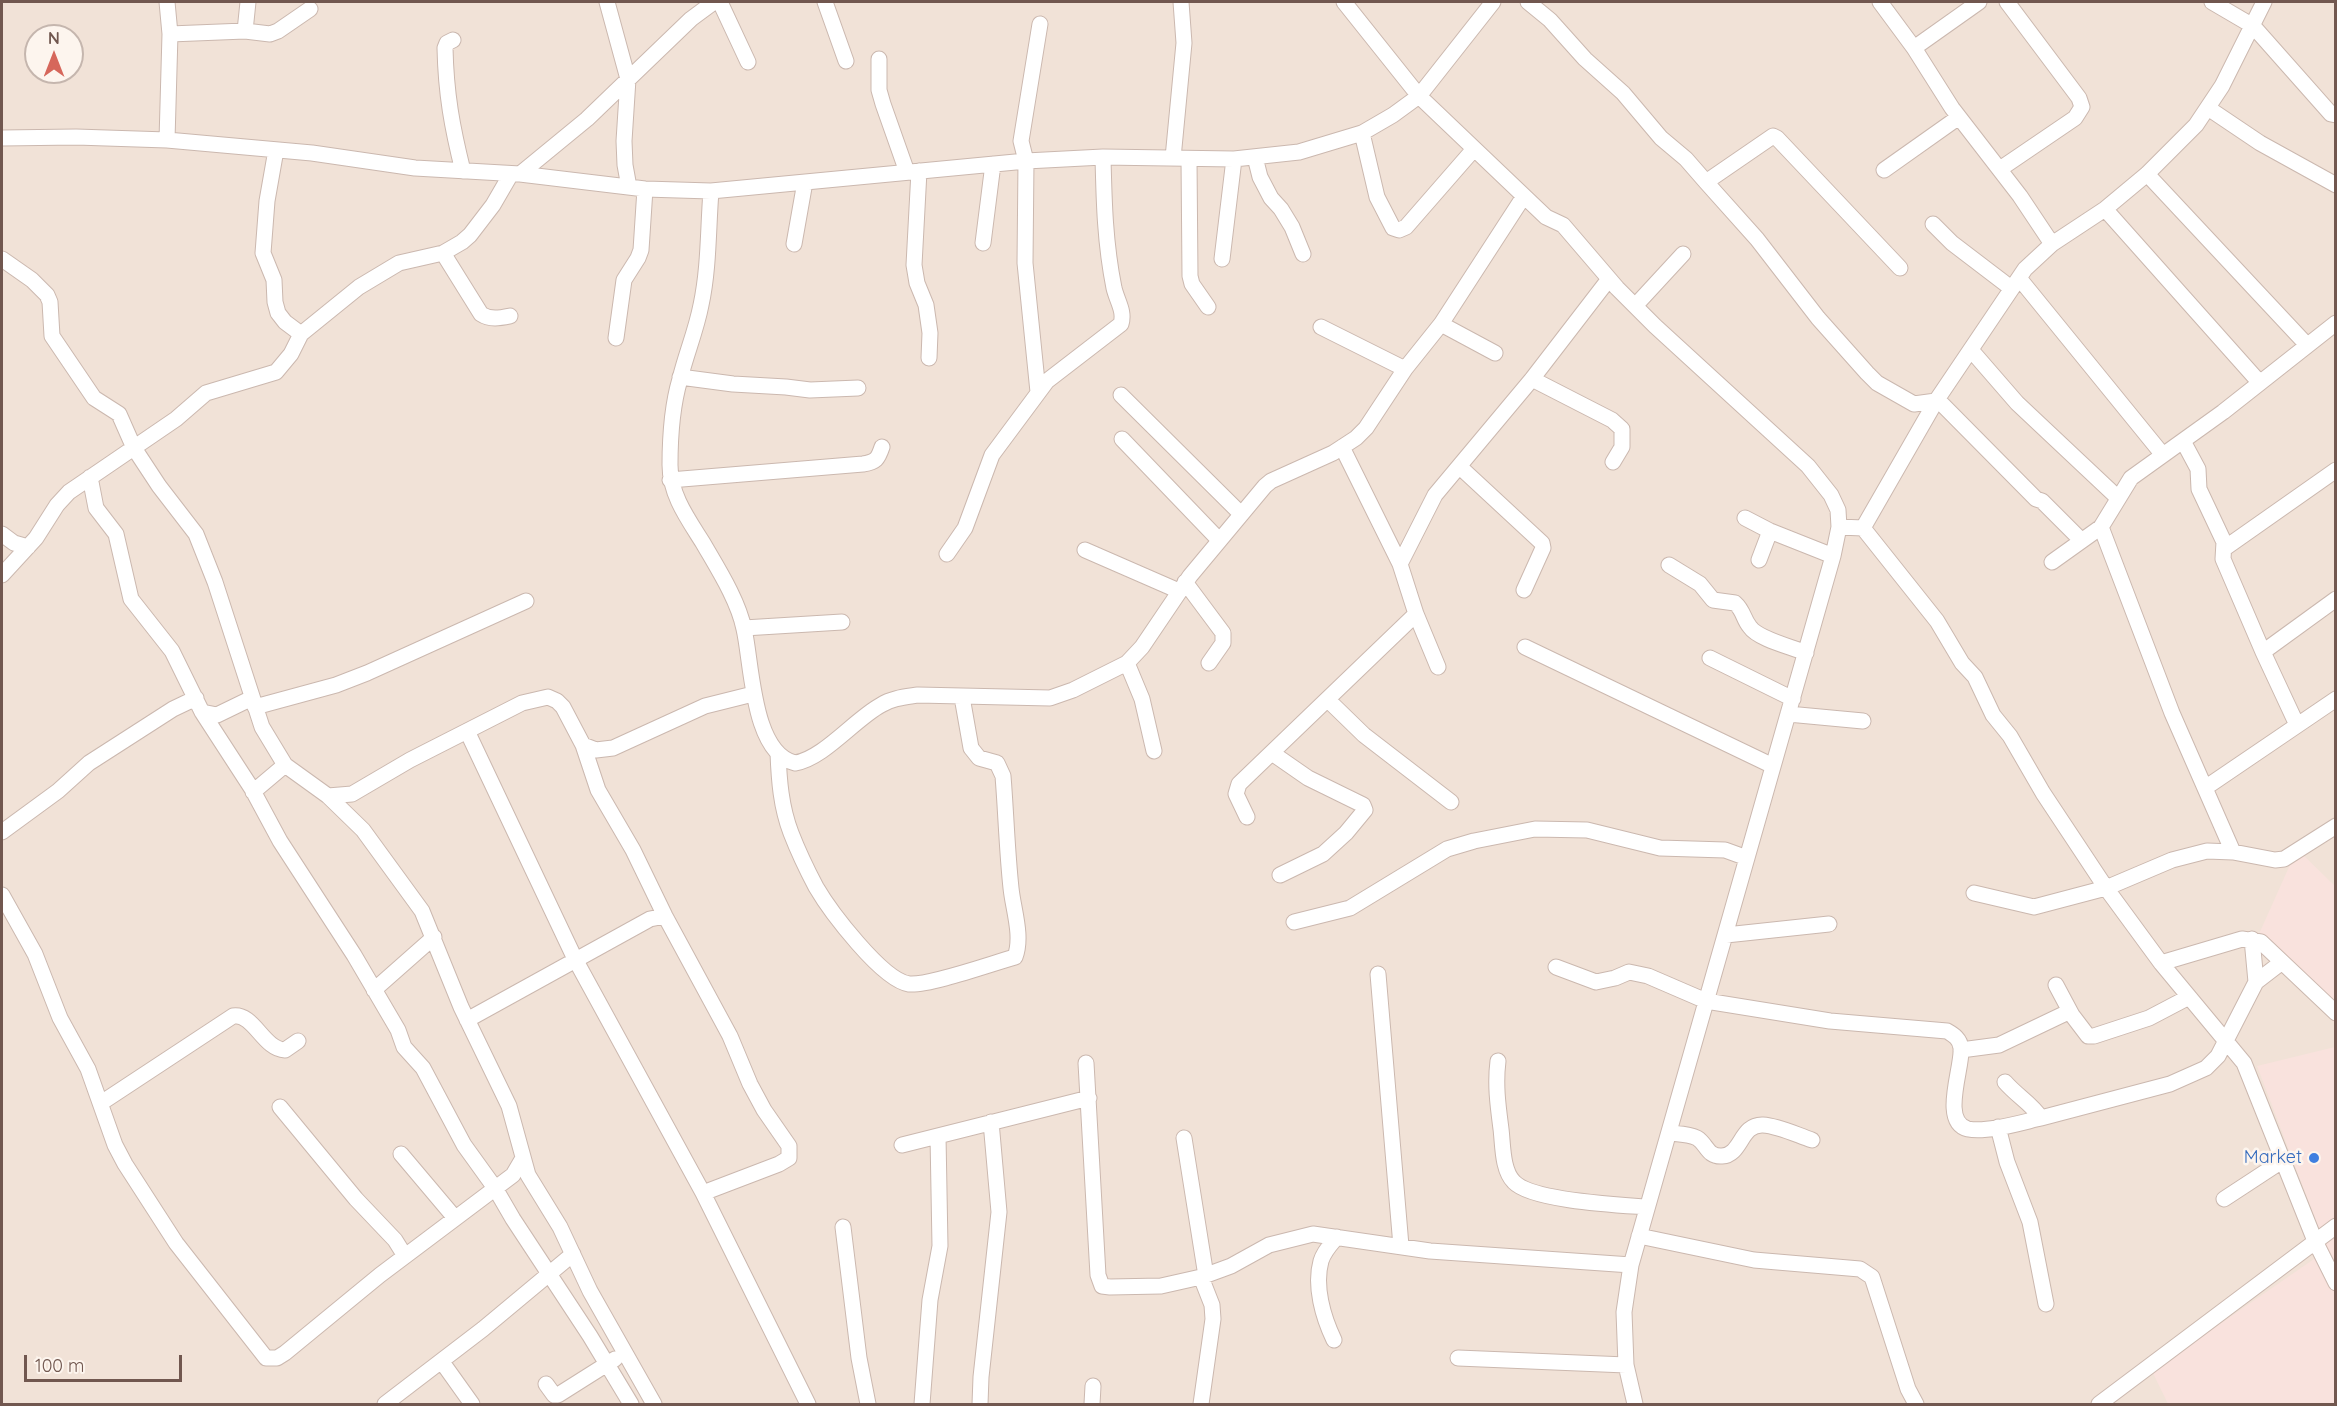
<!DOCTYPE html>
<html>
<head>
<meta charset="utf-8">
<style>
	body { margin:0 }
	#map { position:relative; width:2337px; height:1406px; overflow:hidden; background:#faf1e8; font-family:Quicksand,sans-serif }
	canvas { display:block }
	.frame { position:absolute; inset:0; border:3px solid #71574f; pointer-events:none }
	.north { position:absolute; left:24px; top:24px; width:60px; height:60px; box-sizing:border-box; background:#fdf5ee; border:2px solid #c5b6ae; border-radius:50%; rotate:0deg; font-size:16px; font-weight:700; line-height:24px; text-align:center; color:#71574f }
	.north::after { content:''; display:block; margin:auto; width:21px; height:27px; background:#d6675b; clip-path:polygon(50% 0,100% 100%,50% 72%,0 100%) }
	.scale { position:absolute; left:24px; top:1355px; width:158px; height:27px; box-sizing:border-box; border:3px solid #71574f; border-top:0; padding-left:8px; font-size:18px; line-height:21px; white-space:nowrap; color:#71574f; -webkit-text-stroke:4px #fdf5ee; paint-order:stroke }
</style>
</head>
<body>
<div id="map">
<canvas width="2337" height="1406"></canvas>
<div class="frame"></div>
<div class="north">N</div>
<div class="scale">100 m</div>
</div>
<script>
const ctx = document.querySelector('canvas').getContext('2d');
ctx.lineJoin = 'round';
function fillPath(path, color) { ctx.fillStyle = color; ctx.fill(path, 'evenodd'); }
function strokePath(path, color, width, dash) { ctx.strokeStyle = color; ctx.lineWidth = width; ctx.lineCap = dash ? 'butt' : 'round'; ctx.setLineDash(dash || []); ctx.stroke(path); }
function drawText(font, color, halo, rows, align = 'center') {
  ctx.font = font + ' Quicksand,sans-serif'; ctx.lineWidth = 5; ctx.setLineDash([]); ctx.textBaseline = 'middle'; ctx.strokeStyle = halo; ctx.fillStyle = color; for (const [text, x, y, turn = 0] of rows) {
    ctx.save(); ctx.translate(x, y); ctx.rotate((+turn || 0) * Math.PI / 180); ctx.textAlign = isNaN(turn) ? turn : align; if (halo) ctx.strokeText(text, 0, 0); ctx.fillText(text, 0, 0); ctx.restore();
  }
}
fillPath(new Path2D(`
	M2 2H2335V1404H2ZM36 36H72V72H36Z`), '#f1e2d7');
fillPath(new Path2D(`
	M2297 849 2335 886V1024L2259 934Z
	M2335 1047V1404H2168L2152 1371 2327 1250 2257 1066Z`), '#f9e2dd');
const minor = new Path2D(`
	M607 2 628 79 624 141 625 165 629 187
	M720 2 748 62
	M825 2 846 61
	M1344 2 1419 96 1546 217 1563 225 1617 288 1655 326 1808 466 1831 495 1838 510 1839 527 1833 556 1631 1265 1624 1312 1626 1365 1635 1404
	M1528 2 1550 20 1585 59 1623 93 1661 138 1686 159 1706 182 1757 239 1818 318 1867 373 1877 383 1914 404 1936 401
	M1880 2 1914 48 1952 108 2020 196 2052 244
	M2212 2 2253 26 2331 114 2336 115
	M245 31 248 2
	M170 34 245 31 270 34 278 31 310 9
	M453 40 447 43 445 48C446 94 452 127 463 171
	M1914 48 1979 2
	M879 59V90L883 104 907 172
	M2208 108 2260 143 2336 185
	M1362 133 1377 197 1393 228 1399 230 1406 227 1474 149
	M2 138 76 137 167 140 312 153 415 168 520 174 645 189 711 191 1026 161 1103 157 1234 159 1299 152 1362 133 1393 115 1419 96 1493 2
	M167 140 170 34 167 2
	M276 150 267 201 263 253 274 280 275 302 278 313 285 322 301 334
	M1255 157 1260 177 1271 198 1281 209 1292 227 1303 254
	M1173 158 1184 43 1181 2
	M1189 159 1190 276 1192 284 1208 307
	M2000 169 2075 118 2082 107 2079 98 2007 2
	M1884 170 1959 117
	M919 171 914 265 917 283 926 305 930 333 929 358
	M520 174 587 119 691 19 714 2
	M2147 174 2307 345
	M1706 182 1773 136 1777 138 1900 268
	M711 191C708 229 709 268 701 305 696 331 686 354 680 379 672 406 670 436 670 465 670 495 688 519 703 543 718 569 738 600 744 629 752 663 752 753 795 763 823 759 855 719 881 705 892 698 905 697 918 695L1050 698 1073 690 1127 663 1142 647 1190 576 1265 486 1271 481 1333 453 1356 438 1366 428 1405 369 1441 324 1524 196
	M2105 209 2260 383
	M1933 224 1952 243 2011 288
	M983 243 993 164
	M794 244 805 182
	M443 253 481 314C490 320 500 318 510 316
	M2 259 32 280 47 295 50 302 52 336 94 398 119 414 134 448 159 486 196 534 215 582 262 727 285 765 328 796 363 830 422 911 461 1007 509 1106 528 1175 560 1227 590 1291 654 1404
	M1222 259 1234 159
	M2019 278 2163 455
	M1635 306 1683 254
	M1441 324 1495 353
	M1321 327 1405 369
	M616 338 624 280 638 258 641 250 645 189
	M1971 350 2017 403 2118 498
	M680 377 733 384 786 387 810 390 858 388
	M1532 379 1612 420 1622 429V447L1613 462
	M1038 392 1025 263 1026 161 1021 141 1040 24
	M1121 395 1241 514
	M1937 399 2036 499 2042 501 2081 540
	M1122 439 1219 540
	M2183 441 2198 469 2199 489 2224 542 2223 559 2263 652 2297 725
	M1342 447 1400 564 1416 614 1438 667
	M1460 467 1542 543 1543 548 1524 590
	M90 477 96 508 116 534 131 599 172 651 202 712 252 789 280 841 354 955 398 1030 404 1047 423 1068 464 1145 495 1188 513 1219 590 1336 631 1404
	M670 480 863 464C876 462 878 459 882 447
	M1745 518 1770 531 1833 556
	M1839 527 1863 528 1937 621 1962 663 1975 677 1993 715 2010 736 2043 793 2106 888 2161 963 2244 1063 2315 1241 2336 1283
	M2101 527 2172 713 2233 852
	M1863 528 1936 401 2025 269 2052 244 2105 209 2147 174 2196 125 2222 86 2264 2
	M2 534 14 543 28 547
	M2225 548 2336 470
	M1085 550 1179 591
	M947 554 965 528 992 455 1047 381 1121 324C1125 311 1117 301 1114 288 1105 243 1104 202 1103 157
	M1759 560 1770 531
	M2052 562 2101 527 2131 478 2223 412 2336 323
	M1400 564 1435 495 1532 379 1609 279
	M1669 565 1700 584 1713 600 1735 603C1744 611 1743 619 1750 627 1758 639 1792 647 1806 653
	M2 575 36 538 57 505 69 492 176 419 206 393 276 372 291 354 301 334 359 287 399 263 443 253 462 242 470 235 493 205 511 174
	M1185 582 1223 633V643L1209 663
	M744 628 842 622
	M1525 647 1773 766
	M2263 652 2336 599
	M1710 658 1793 699
	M1127 663 1142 699 1154 751
	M1328 700 1364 735 1451 802
	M255 707 336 685 367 673 526 601
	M202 712 217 715 252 698
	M1788 714 1863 721
	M467 731 575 959 703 1193 808 1404
	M583 745 596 750 613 748 705 706 753 694
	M778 753C779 780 781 807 791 833 798 851 807 870 816 887 830 911 882 980 909 984 929 986 993 963 1015 957 1023 936 1013 909 1011 888 1007 851 1006 813 1003 776L997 763 979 758 971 748 962 697
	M1272 753 1308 778 1363 805 1365 810 1346 833 1323 854 1280 875
	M2205 788 2336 699
	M253 792 285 765
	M328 796 352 794 410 760 522 703 548 697 557 701 563 707 583 745 598 790 633 850 665 916 730 1036 750 1084 764 1110 789 1146V1158L779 1164 703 1193
	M1247 817 1236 794 1239 784 1416 614
	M2 832 58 791 89 763 173 709 196 698
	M1974 893 2034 907 2106 888 2172 860 2207 851 2233 852 2275 860 2284 859 2336 826
	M2 895 35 954 60 1018 88 1069 115 1145 125 1164 176 1243 266 1358H277L285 1353 380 1275 513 1175 523 1158
	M1294 922 1350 908 1447 849 1474 841 1535 829 1587 830 1660 848 1725 850 1747 858
	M1726 935 1829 924
	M2252 939 2256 982
	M2161 963 2242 939 2261 942 2336 1013
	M1556 967 1596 982 1615 978 1629 972 1648 976 1706 1001 1830 1021 1947 1031C1954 1035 1960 1039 1961 1048 1963 1067 1940 1122 1968 1129 1987 1133 2023 1122 2041 1118
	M1378 974 1401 1246
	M2056 985 2072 1015 2088 1036H2094L2149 1018 2189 997
	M374 990 434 937
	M467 1020 650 919 665 916
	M1961 1050 1999 1045 2064 1014 2069 1012 2072 1015
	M1498 1061C1495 1085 1498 1106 1501 1129 1503 1145 1502 1170 1514 1182 1532 1201 1620 1205 1647 1207
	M1086 1063 1098 1275 1102 1286 1110 1287 1161 1286 1201 1277 1231 1266 1269 1245 1313 1234 1430 1251 1631 1265
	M2005 1082C2017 1096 2031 1103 2041 1118L2170 1084 2206 1068 2218 1056 2256 982 2282 962
	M101 1103 233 1016C254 1013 263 1049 285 1050L298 1041
	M280 1107 356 1199 395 1240 405 1256
	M1998 1127 2007 1162 2030 1222 2046 1304
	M1669 1133C1678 1134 1689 1134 1697 1138 1707 1144 1707 1157 1722 1156 1742 1155 1740 1124 1763 1125 1779 1126 1797 1135 1812 1140
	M1184 1138 1206 1276
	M902 1145 1089 1098
	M401 1154 455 1218
	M2224 1199 2282 1161
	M843 1227 859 1358 868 1404
	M1639 1236 1754 1260 1860 1269 1872 1277 1908 1389 1916 1404
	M1334 1340C1323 1317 1314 1286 1321 1261 1324 1251 1331 1244 1337 1237
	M1458 1358 1626 1365
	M442 1362 472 1404
	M546 1384 554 1395H558L615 1359
	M385 1404 483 1329 573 1254
	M922 1404 930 1300 940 1246 938 1136
	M980 1404 981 1377 999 1212 991 1122
	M1092 1404 1093 1386
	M1201 1404 1213 1319 1212 1305 1201 1277
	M2099 1404 2336 1226`);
strokePath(minor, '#cbb8af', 17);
strokePath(minor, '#fff', 15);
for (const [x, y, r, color] of [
	[2314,1158,6,"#3f7fe0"]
]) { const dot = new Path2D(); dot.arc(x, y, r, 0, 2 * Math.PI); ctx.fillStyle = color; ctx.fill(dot); strokePath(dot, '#fdf5ee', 2); }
drawText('18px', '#366cbe', '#fdf5ee', [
	["Market",2302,1158]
], 'right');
</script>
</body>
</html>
